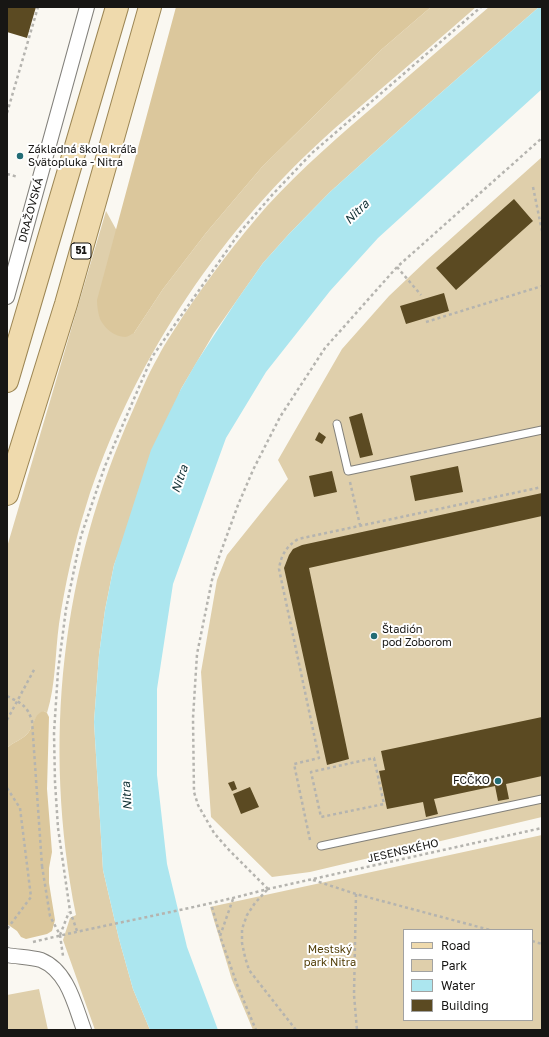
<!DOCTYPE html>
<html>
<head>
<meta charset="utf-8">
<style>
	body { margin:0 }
	#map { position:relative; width:549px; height:1037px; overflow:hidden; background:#faf8f2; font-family:"Golos Text",sans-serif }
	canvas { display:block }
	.frame { position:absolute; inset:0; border:8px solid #171614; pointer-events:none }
	.legend { position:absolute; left:403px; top:929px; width:130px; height:92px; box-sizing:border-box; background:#fff; border:1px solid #a2a2a1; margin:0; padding:5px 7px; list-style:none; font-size:12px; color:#171614 }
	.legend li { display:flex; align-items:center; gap:8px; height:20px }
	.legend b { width:20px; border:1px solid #a2a2a1 }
</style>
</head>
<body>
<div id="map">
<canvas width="549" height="1037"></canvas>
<div class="frame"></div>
<ul class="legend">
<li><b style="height:5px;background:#efdaad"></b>Road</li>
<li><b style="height:11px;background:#dfcfab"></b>Park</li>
<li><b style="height:11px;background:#ace6ef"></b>Water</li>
<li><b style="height:11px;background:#5b4a22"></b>Building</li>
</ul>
</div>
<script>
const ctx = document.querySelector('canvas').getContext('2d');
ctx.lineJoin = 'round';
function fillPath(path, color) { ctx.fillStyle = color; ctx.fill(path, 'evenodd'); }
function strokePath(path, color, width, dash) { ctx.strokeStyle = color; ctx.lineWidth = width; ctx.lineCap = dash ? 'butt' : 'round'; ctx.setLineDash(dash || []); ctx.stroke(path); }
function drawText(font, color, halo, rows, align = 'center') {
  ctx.font = font + ' "Golos Text",sans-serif'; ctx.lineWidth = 4; ctx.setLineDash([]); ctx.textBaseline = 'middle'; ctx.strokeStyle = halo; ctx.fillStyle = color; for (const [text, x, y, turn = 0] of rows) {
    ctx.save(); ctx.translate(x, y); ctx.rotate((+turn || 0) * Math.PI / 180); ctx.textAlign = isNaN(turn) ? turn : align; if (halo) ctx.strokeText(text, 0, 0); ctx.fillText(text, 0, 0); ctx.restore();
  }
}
fillPath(new Path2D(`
	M431 7H476C443 36 409 65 375 94 358 109 340 123 323 139 214 239 131 365 86 506 74 544 65 584 59 624 55 653 56 684 47 713L44 711C33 717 35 724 28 733 22 740 13 742 7 748V547L106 211 117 231 134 333 163 289 206 233 262 167 381 50Z
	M489 7H539L419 112 330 192 289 234 263 263 214 333 181 389 114 565 105 610 99 655 94 722 103 870 119 939 133 989 150 1030H95L63 940 70 918 76 915C42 742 61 570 133 410 141 392 148 374 158 357 165 343 175 329 183 316 209 278 237 240 267 206 302 168 341 134 380 101 416 69 453 38 489 7Z
	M542 157V817L310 872 272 877 211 817 201 672 217 580 227 555 288 479 278 460 342 349 389 296 427 260Z
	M542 835V1030H253L232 980 210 907ZM404 930H532V1020H404Z
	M39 989 48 1030H7V995Z`), '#dfcfab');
fillPath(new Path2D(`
	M176 7H431L381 50 262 167 206 233 163 289 134 333C131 334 128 337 125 337 115 337 104 328 100 319 98 313 97 306 97 300Z
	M44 711 47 713 49 717 47 789 52 852 49 868V883L55 920 52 931 47 934 26 939 21 937 17 931 7 924V748C13 742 22 740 28 733 34 726 34 713 44 711Z`), '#dbc79c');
fillPath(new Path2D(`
	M539 7H542V89L378 238 330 291 266 372 226 438 173 584 157 689V775L167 864 187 947 218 1030H150L133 989 119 939 103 870 94 722 99 655 105 610 114 565 151 450 181 389 196 363 237 300 263 263 289 234 330 192 419 112Z`), '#ace6ef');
fillPath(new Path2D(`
	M7 7H36L27 38 7 32Z
	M514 199 533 221 456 290 436 268Z
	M444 293 449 311 406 324 400 306Z
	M362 413 373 455 360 458 349 417Z
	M319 432 326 437 322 444 315 440Z
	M458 466 463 492 415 501 410 476Z
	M332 471 337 492 314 497 309 476Z
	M542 493V516L309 568 349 759 327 765 284 568 289 555 293 549 302 545Z
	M542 717V776L506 784 509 799 498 801 495 786 434 799 438 814 426 817 423 802 387 809 379 771 385 770 381 751Z
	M234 781 237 789 232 791 228 783Z
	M250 787 259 807 241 814 233 794Z`), '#5b4a22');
const service = new Path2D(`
	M337 424 348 471 542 430
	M321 846 542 799`);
const minor = new Path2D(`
	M7 297 87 7
	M7 955C18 957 31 957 41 960 68 971 75 1006 84 1030`);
const primary = new Path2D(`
	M7 381 117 7
	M7 494 66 304 150 7`);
strokePath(service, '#82807b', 9);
strokePath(minor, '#82807b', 16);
strokePath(primary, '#9c8654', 24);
strokePath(new Path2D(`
	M7 113 38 7
	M7 174 18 177
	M533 187 542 231
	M397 267 421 295
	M426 322 542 286
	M350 482 360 525
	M7 720 35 668
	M374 758 384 804 321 817 311 772Z
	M7 788 20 808 31 897 7 929
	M310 840 294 764 319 758 279 569C281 555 286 547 298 539L542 487
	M42 866 50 916 60 935 63 956
	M313 880 356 894 490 930
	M268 889 229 850 214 833 198 805 194 792 193 718 197 654 212 580 219 557 238 505 253 470 280 417 325 348 397 267 542 138
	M267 890 255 903 247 915 242 929V943L245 957 249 970 296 1030
	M356 894 354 995 357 1030
	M233 899 220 936 238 987 256 1030
	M212 907 220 935
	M77 931 70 911 58 828 55 782 54 733 58 671 66 609 81 536 105 466 152 357 240 232 273 194 312 153 481 7
	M60 935 69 912
	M532 941 542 944
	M33 942C111 923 190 910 268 889L542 828`), '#b5b4af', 2.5, [3, 3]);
strokePath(service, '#fff', 7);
strokePath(minor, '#fff', 14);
strokePath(primary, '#efdaad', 22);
strokePath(new Path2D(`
	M7 696C22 704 27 705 32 721L42 866`), '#b5b4af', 2.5, [3, 3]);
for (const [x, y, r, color] of [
	[20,156,4,"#226c75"],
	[374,636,4,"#226c75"],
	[498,781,4,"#226c75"]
]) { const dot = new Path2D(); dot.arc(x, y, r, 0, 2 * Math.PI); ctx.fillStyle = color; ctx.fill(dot); strokePath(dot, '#fff', 1.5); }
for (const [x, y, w] of [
	[81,251,20]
]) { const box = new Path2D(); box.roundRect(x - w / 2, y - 8, w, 16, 3); ctx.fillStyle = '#fff'; ctx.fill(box); strokePath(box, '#171614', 1); }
drawText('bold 10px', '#171614', null, [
	["51",81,251]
]);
drawText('11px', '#171614', '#fff', [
	["Základná škola kráľa",28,150],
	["Svätopluka - Nitra",28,163],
	["Štadión",382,630],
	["pod Zoborom",382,643],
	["FCČKO",490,781,"right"]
], 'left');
drawText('11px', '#171614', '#fff', [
	["DRAŽOVSKÁ",31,210,-75],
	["JESENSKÉHO",403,851,-13]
]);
drawText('11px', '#523e07', '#fff', [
	["Mestský",330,950],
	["park Nitra",330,963]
]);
drawText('italic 12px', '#143236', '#fff', [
	["Nitra",357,212,-45],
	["Nitra",180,479,-71],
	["Nitra",127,796,-94]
]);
</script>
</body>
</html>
